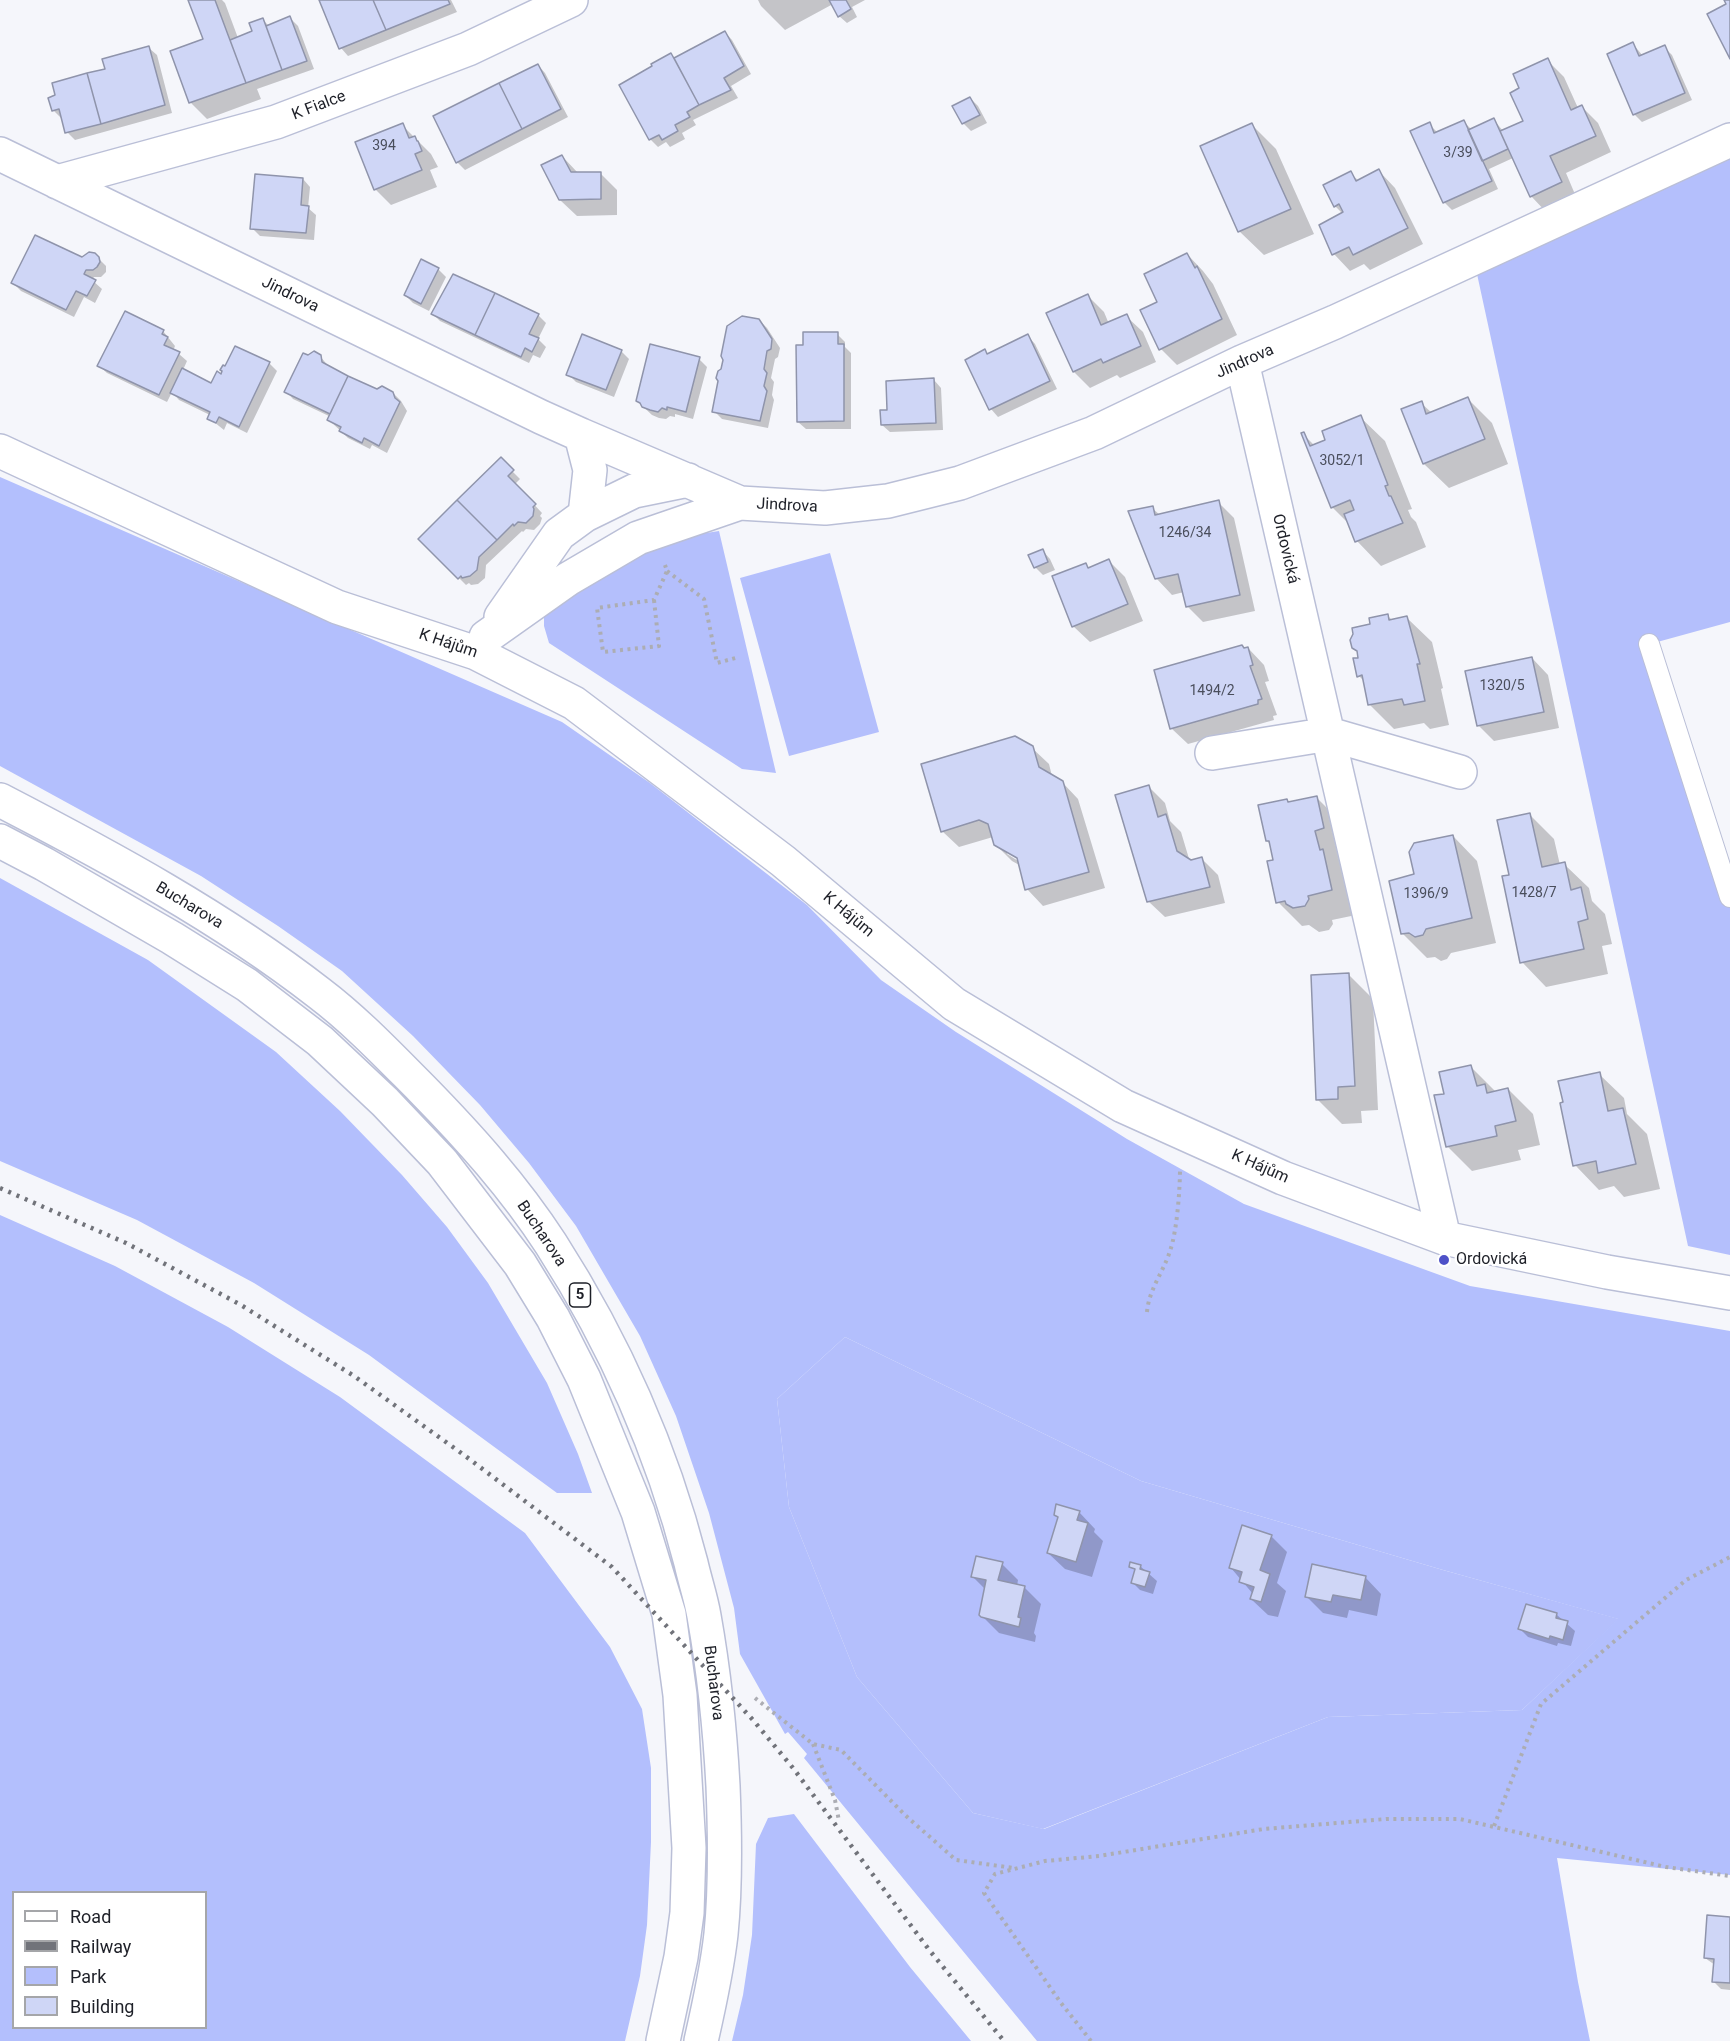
<!DOCTYPE html>
<html>
<head>
<meta charset="utf-8">
<style>
	body { margin:0 }
	#map { position:relative; width:1730px; height:2041px; overflow:hidden; background:#f5f6fb; font-family:Roboto,sans-serif }
	canvas { display:block }
	.legend { position:absolute; left:12px; top:1891px; width:195px; height:138px; box-sizing:border-box; background:#fff; border:2px solid #a5a6a9; margin:0; padding:8px 10px; list-style:none; font-size:18px; color:#1e2028 }
	.legend li { display:flex; align-items:center; gap:12px; height:30px }
	.legend b { width:30px; border:2px solid #a5a6a9 }
</style>
</head>
<body>
<div id="map">
<canvas width="1730" height="2041"></canvas>
<ul class="legend">
<li><b style="height:8px;background:#fff"></b>Road</li>
<li><b style="height:8px;background:#71737a"></b>Railway</li>
<li><b style="height:16px;background:#b4bffc"></b>Park</li>
<li><b style="height:16px;background:#cfd6f6"></b>Building</li>
</ul>
</div>
<script>
const ctx = document.querySelector('canvas').getContext('2d');
ctx.lineJoin = 'round';
function fillPath(path, color) { ctx.fillStyle = color; ctx.fill(path, 'evenodd'); }
function strokePath(path, color, width, dash) { ctx.strokeStyle = color; ctx.lineWidth = width; ctx.lineCap = dash ? 'butt' : 'round'; ctx.setLineDash(dash || []); ctx.stroke(path); }
function drawText(font, color, halo, rows, align = 'center') {
  ctx.font = font + ' Roboto,sans-serif'; ctx.lineWidth = 4.5; ctx.setLineDash([]); ctx.textBaseline = 'middle'; ctx.strokeStyle = halo; ctx.fillStyle = color; for (const [text, x, y, turn = 0] of rows) {
    ctx.save(); ctx.translate(x, y); ctx.rotate((+turn || 0) * Math.PI / 180); ctx.textAlign = isNaN(turn) ? turn : align; if (halo) ctx.strokeText(text, 0, 0); ctx.fillText(text, 0, 0); ctx.restore();
  }
}
fillPath(new Path2D(`
	M1730 157V622L1650 644 1730 897V1255L1688 1246 1477 274Z
	M719 531 776 773 742 769 549 643 544 626V607L655 541Z
	M830 553 879 732 789 756 740 578Z
	M845 1337 1141 1481 1443 1570 1619 1619 1522 1710 1328 1717 1043 1829 973 1813 857 1677 789 1507 777 1399Z`), '#b4bffc');
fillPath(new Path2D(`
	M0 477 562 722 650 783 807 905 881 980 956 1032 1127 1139 1244 1204 1470 1286 1730 1331V1875L1557 1858 1578 1982 1590 2041H1037L804 1758 807 1754 788 1732 785 1734 740 1654 734 1608 709 1513 676 1416 640 1336 576 1226 529 1163 480 1105 413 1036 342 971 278 926 201 876 0 766ZM845 1337 1141 1481 1443 1570 1618 1619 1522 1710 1328 1717 1044 1829 973 1813 857 1677 789 1507 777 1399Z
	M0 878 148 960 276 1052 340 1111 402 1175 447 1227 488 1283 547 1383 578 1454 592 1493H557L369 1355 254 1283 137 1220 0 1161Z
	M0 1215 115 1266 228 1327 340 1397 525 1533 610 1647 642 1709 651 1768V1842L647 1925 640 1976 625 2041H0ZM14 1892H206V2028H14Z
	M794 1814 910 1967 971 2041H732L743 1995 752 1935 756 1844 768 1818Z`), '#b3bffd');
fillPath(new Path2D(`
	M190 0H222L225 3 238 38 254 32 262 19 270 27 290 18 298 26 314 69 257 89 261 99 207 119 191 103 172 52 204 39Z
	M323 0H451L457 12 348 56 341 48Z
	M758 0H865L852 7 857 17 847 23 839 16 833 4 785 30 761 6Z
	M725 32 732 40 751 74 731 86 738 98 693 120 696 125 682 133 685 139 670 147 666 142 658 147 650 139 654 67 671 54 676 59Z
	M1633 44 1643 56 1664 47 1672 55 1692 100 1642 122 1635 115 1609 55Z
	M149 48 157 55 172 113 75 140 67 132 63 117 61 118 53 110 107 70Z
	M1547 60 1564 77 1578 108 1581 106 1598 123 1611 152 1566 173 1577 199 1547 213 1531 196 1513 158 1489 169 1498 189 1452 210 1444 202 1429 124 1437 132 1464 122 1472 130 1494 120 1503 131 1525 122 1521 89Z
	M538 65 545 73 568 117 465 170 457 162Z
	M970 98 978 106 987 123 971 131 963 123Z
	M402 125 431 154 438 167 430 170 437 187 391 205 375 189Z
	M1252 125 1276 149 1314 234 1264 255 1239 231Z
	M562 156 578 173H600L617 190V215L577 216 560 200Z
	M1379 171 1395 188 1423 244 1370 270 1364 264 1350 271 1334 254 1321 225 1343 214 1335 206 1350 173 1359 181Z
	M303 179 310 187 308 208 316 215 314 240 260 236 252 228Z
	M1187 254 1203 271 1213 284 1237 335 1177 365 1161 349 1159 303Z
	M82 258H98L106 266V272L101 277H94L92 280 102 289 95 303 84 297 74 317 21 291 13 283Z
	M438 269 446 277 429 311 413 303 405 295Z
	M1088 296 1104 312 1109 324 1126 316 1143 332 1156 362 1120 378 1117 375 1090 388 1074 372 1048 314Z
	M433 314 538 315 546 323 538 339 546 347 540 358 533 355 529 363 440 321Z
	M759 320 767 328 780 348 778 357 775 359 771 378 774 382 772 395 774 400 768 428 722 419 714 411Z
	M163 331 175 346 173 351 179 354 187 361 183 370 212 385 222 376 269 363 277 371 247 433 227 423 224 430 209 418 210 415 179 400 172 392 167 402 107 373 99 366Z
	M837 334 845 342V347L851 353V429H806L798 422 804 346Z
	M1028 336 1035 344 1057 389 998 417 991 409 967 360 985 351 989 355Z
	M621 351 629 359 614 397 576 382 568 374Z
	M320 356 329 367 377 390 393 393 401 401 407 411 387 453 372 445 370 449 348 438 329 420 331 417 293 399 286 391Z
	M699 359 707 367 693 419 675 414V417L670 416 666 419 659 418 652 415 637 401Z
	M934 380 941 388 943 430 890 432 882 425 889 411Z
	M1468 399 1492 423 1508 464 1449 488 1424 464 1402 410 1421 403 1432 413Z
	M1360 417 1385 441 1412 509 1408 510 1411 517 1416 522 1426 547 1381 566 1357 541 1350 525 1332 507 1303 434 1315 446 1327 441Z
	M501 460 520 479 515 484 542 513 540 516 542 518 540 524 534 530 526 529 523 532 522 531 486 565 485 578 478 584 471 585 469 583 466 585 420 539Z
	M1218 502 1234 518 1255 611 1203 622 1187 606 1184 592 1172 595 1156 578 1152 508 1160 515Z
	M1043 551 1050 559 1055 570 1043 575 1035 567Z
	M1109 561 1125 577 1143 621 1090 642 1073 626 1085 564 1089 569Z
	M1388 616 1393 621 1407 618 1432 642 1443 688 1441 689 1449 725 1430 729 1424 723 1394 729 1369 704 1365 682 1359 676 1358 652 1353 647 1372 625Z
	M1248 648 1264 665 1269 681 1265 682 1277 715 1273 716 1274 720 1188 744 1171 728Z
	M1532 658 1548 675 1559 728 1494 741 1478 725Z
	M1032 748 1049 764 1052 776 1062 782 1078 799 1105 888 1043 906 1027 889 1021 866 1012 861 995 844 993 837 959 847 942 831ZM1007 851 1024 861 1023 864 1007 854Z
	M1149 787 1165 803 1170 821 1181 832 1190 862 1202 859 1218 875 1225 903 1165 917 1148 901Z
	M1317 798 1342 823 1356 915 1332 920 1333 924 1329 930 1319 932 1309 925 1302 926 1278 902 1275 862 1271 845 1267 841 1290 804Z
	M1529 814 1554 839 1560 865 1564 864 1589 888 1592 901 1605 914 1612 944 1602 946 1608 974 1546 987 1522 962 1511 876Z
	M1453 836 1477 861 1496 943 1451 953 1447 959 1441 961 1435 957 1427 958 1403 934 1416 876Z
	M1348 974 1373 999 1378 1110 1361 1111 1362 1123 1342 1124 1317 1099Z
	M1471 1067 1496 1092 1508 1089 1533 1114 1540 1145 1518 1150 1521 1160 1472 1171 1447 1146 1446 1095Z
	M1599 1074 1624 1098 1627 1114 1647 1134 1660 1189 1624 1197 1614 1186 1599 1190 1575 1165 1564 1103Z
	M1079 1512 1095 1529 1094 1532 1103 1541 1092 1577 1065 1569 1048 1553 1059 1518 1055 1515Z
	M1271 1536 1287 1552 1277 1583 1286 1591 1278 1617 1268 1615 1251 1599 1253 1594 1231 1568Z
	M1002 1564 1018 1580 1017 1586 1025 1588 1041 1604 1034 1633 1036 1636 1035 1642 999 1633 982 1616 986 1590 973 1577Z
	M1130 1566H1140L1157 1581 1153 1594 1140 1590 1132 1582 1136 1571Z
	M1365 1577 1381 1594 1377 1616 1349 1610 1347 1618 1323 1613 1306 1596Z
	M1557 1615 1575 1631 1571 1646 1558 1643 1557 1646 1528 1637 1520 1629Z
	M1730 1919V1990L1721 1989 1713 1981 1715 1965 1705 1958Z`), '#0003');
const building = new Path2D(`
	M188 0H215L246 83 189 103 170 51 203 39Z
	M319 0H373L386 30 339 49Z
	M373 0H448L450 4 386 30Z
	M829 0H846L851 9 838 17Z
	M1724 0H1730V59L1707 14 1726 4Z
	M290 16 307 61 282 70 266 26Z
	M263 18 282 70 246 83 230 40 252 31 249 23Z
	M725 31 744 66 724 78 731 90 699 105 674 58Z
	M1633 42 1639 56 1665 45 1685 93 1633 115 1607 54Z
	M149 46 165 105 101 124 87 73 105 69 102 59Z
	M671 53 699 105 687 112 690 117 675 125 678 131 662 140 659 135 649 140 619 85 652 66 651 64Z
	M1548 58 1571 110 1582 105 1596 136 1550 156 1562 182 1530 197 1500 131 1523 121 1510 93 1519 88 1513 74Z
	M538 64 561 109 522 129 499 83Z
	M87 73 101 124 65 133 59 109 52 111 48 98 55 95 52 83Z
	M499 83 522 129 456 163 433 116Z
	M970 97 980 115 962 124 952 106Z
	M1494 118 1508 149 1482 161 1468 130Z
	M1464 120 1492 181 1443 203 1410 131 1430 122 1434 133Z
	M403 123 409 138 415 136 417 141H418L422 151 415 154 422 170 374 190 355 142Z
	M1252 123 1291 209 1238 232 1200 146Z
	M562 155 571 172H601V199L559 200 541 165Z
	M1379 169 1408 228 1353 255 1349 247 1332 255 1319 225 1343 212 1339 204 1334 207 1323 185 1351 171 1356 181Z
	M255 174 303 178 301 205 309 206 306 233 250 229Z
	M35 235 82 257 89 252 95 253 99 257 100 262 97 267 93 270H86L84 274 96 280 87 296 76 291 66 310 11 283Z
	M1187 253 1195 268 1197 266 1222 319 1159 350 1140 310 1157 302 1144 274Z
	M421 259 439 268 421 304 404 295Z
	M453 274 495 293 475 335 431 314Z
	M495 293 539 314 529 334 539 338 532 352 525 348 521 357 475 335Z
	M1088 294 1101 325 1127 314 1141 346 1103 363 1101 359 1073 372 1046 313Z
	M125 311 164 330 162 334 168 337 164 345 180 352 159 395 97 366Z
	M742 316 759 319 772 339 771 349 767 351 764 369 767 373 764 386 767 391 760 421 712 412 718 381 716 378 718 371 721 369 723 360 721 356 727 326Z
	M803 332H838V344H844V421L797 422 796 345H803Z
	M582 334 622 350 606 390 566 375Z
	M1028 334 1050 381 989 410 965 360 985 349 987 354Z
	M650 344 700 357 686 412 667 407V410L662 408 658 412 650 410 642 407 640 403 636 401Z
	M235 346 270 362 239 427 219 417 216 423 207 419 210 412 170 393 182 368 211 383 217 371 221 374 222 371 220 370 223 365 225 366Z
	M314 351 321 355 322 362 348 376 330 414 284 392 303 353 308 355Z
	M348 376 377 389 382 386 393 392 395 398 400 402 379 446 364 438 362 443 339 431 341 427 327 420Z
	M934 378 936 423 881 425 880 410H887L886 381Z
	M1468 397 1485 439 1423 464 1401 409 1422 401 1426 414Z
	M1361 415 1388 485 1385 486 1389 496H1391L1403 523 1355 542 1344 514 1354 510 1350 500 1331 508 1301 433 1304 432 1310 446 1325 440 1322 431Z
	M501 457 514 470 508 476 536 504 533 507 534 509 533 516 526 523 518 522 514 526 513 524 497 540 457 500Z
	M457 500 497 540 479 557 477 570 470 576 462 578 461 576 458 579 418 539Z
	M1219 500 1240 595 1186 607 1178 574 1155 579 1128 511 1153 506 1155 515Z
	M1043 549 1048 562 1034 568 1028 555Z
	M1109 559 1128 604 1072 627 1052 576 1086 563 1088 568Z
	M1388 614 1389 620 1407 616 1420 664H1417L1425 701 1404 705 1402 699 1368 705 1362 675 1357 677 1353 658H1358L1357 651 1352 648 1350 640 1353 634 1352 628 1370 624 1369 618Z
	M1242 645 1244 648 1248 647 1253 665 1250 666 1262 699 1258 700V704L1170 729 1154 670Z
	M1532 657 1544 712 1477 726 1465 671Z
	M1015 736 1033 746 1039 767 1063 781 1089 872 1025 890 1017 858 994 845 988 824 979 820 941 832 921 764Z
	M1149 785 1158 817 1166 814 1177 851 1191 860 1202 857 1210 887 1147 902 1115 795Z
	M1317 796 1324 828 1315 831 1320 850 1323 849 1332 890 1308 896 1309 899 1305 906 1293 908 1286 904 1285 901 1276 903 1267 861 1273 860 1269 841H1266L1258 805 1287 799 1288 802Z
	M1530 813 1542 867 1565 862 1571 890 1581 887 1588 919 1578 922 1584 949 1520 963 1502 876 1509 875 1497 820Z
	M1453 835 1472 918 1426 929 1423 935 1415 937 1409 933 1401 934 1389 881 1414 874 1409 852 1414 843Z
	M1349 973 1355 1086 1338 1087V1099L1316 1100 1311 975Z
	M1471 1065 1477 1086 1485 1084 1487 1093 1508 1088 1516 1121 1495 1126 1497 1136 1446 1147 1434 1095 1444 1094 1439 1072Z
	M1600 1072 1608 1111 1623 1108 1636 1164 1598 1173 1596 1161 1573 1166 1560 1103 1563 1102 1558 1081Z
	M1056 1504 1080 1511 1077 1520 1088 1523 1076 1562 1047 1553 1058 1517 1054 1515Z
	M1242 1525 1272 1535 1260 1570 1270 1574 1261 1602 1250 1599 1254 1587 1239 1582 1242 1572 1229 1568Z
	M976 1556 1003 1562 998 1580 1025 1586 1018 1617 1021 1618 1019 1627 981 1617 979 1615 986 1580 971 1577Z
	M1130 1562 1141 1565 1140 1569 1150 1572 1145 1587 1131 1583 1135 1569 1129 1567Z
	M1312 1564 1366 1576 1361 1600 1333 1595 1331 1602 1305 1597Z
	M1526 1604 1557 1613 1556 1618 1568 1621 1563 1640 1550 1636 1549 1639 1518 1629Z
	M1707 1915 1730 1917V1983L1712 1982 1714 1959 1704 1958Z`);
fillPath(building, '#cfd6f6');
strokePath(building, '#8f94ab', 1.5);
const service = new Path2D(`
	M1649 644 1730 897`);
const minor = new Path2D(`
	M0 154 541 417 581 435 590 470 585 515
	M57 182 276 122 468 49 571 0
	M1242 362 1444 1238
	M581 435 740 503 825 508 888 501 960 483 1094 433 1242 362 1335 322 1730 140
	M0 451 337 607 476 653 574 703 783 861 954 1004 1123 1106 1283 1178 1444 1238 1607 1272 1730 1293
	M501 617 559 534 585 515 634 491 688 480
	M486 637 568 579 638 538 740 503
	M1212 753 1329 734 1460 772`);
const primary = new Path2D(`
	M0 800C110 857 221 917 319 993 356 1021 389 1056 422 1089 469 1137 514 1187 551 1244 614 1342 662 1450 691 1563 695 1581 701 1598 704 1616 714 1672 720 1730 723 1786 725 1835 726 1885 721 1934 717 1970 709 2006 701 2041
	M0 841 44 864 172 938 247 985 320 1041 385 1102 442 1162 520 1264 553 1318 584 1379 638 1512 669 1614 680 1695 689 1848 687 1913 681 1957 663 2041`);
strokePath(service, '#babfd7', 22);
strokePath(minor, '#babfd7', 36);
strokePath(primary, '#babfd7', 36);
strokePath(new Path2D(`
	M667 571 704 599 717 663 739 657
	M654 600 659 646 603 652 597 608 654 600 667 571 665 565
	M1147 1312C1149 1289 1163 1273 1170 1251 1177 1231 1180 1190 1180 1168
	M755 1698 813 1744 841 1750 905 1815 956 1860 1014 1868
	M813 1744 835 1800 839 1821
	M1494 1826 1541 1704 1686 1580 1730 1557
	M1091 2041 1061 2003 984 1893 995 1874 1045 1861 1099 1856 1264 1829 1386 1819H1460L1666 1867 1730 1876`), '#acadb3', 4, [3, 4.5]);
strokePath(service, '#fff', 20);
strokePath(minor, '#fff', 33);
strokePath(primary, '#fff', 33);
strokePath(new Path2D(`
	M0 1188 126 1243 241 1305 354 1376 464 1455 612 1567 753 1720 793 1768 930 1951 1004 2041`), '#71737a', 4.5, [3, 6]);
for (const [x, y, r, color] of [
	[1444,1260,6,"#4e52c8"]
]) { const dot = new Path2D(); dot.arc(x, y, r, 0, 2 * Math.PI); ctx.fillStyle = color; ctx.fill(dot); strokePath(dot, '#fff', 2); }
drawText('14px', '#4a4e5c', null, [
	["394",384,146],
	["3/39",1458,153],
	["3052/1",1342,461],
	["1246/34",1185,533],
	["1320/5",1502,686],
	["1494/2",1212,691],
	["1428/7",1534,893],
	["1396/9",1426,894]
]);
for (const [x, y, w] of [
	[580,1295,21]
]) { const box = new Path2D(); box.roundRect(x - w / 2, y - 12, w, 24, 4.5); ctx.fillStyle = '#fff'; ctx.fill(box); strokePath(box, '#1e2028', 1.5); }
drawText('bold 15px', '#1e2028', null, [
	["5",580,1295]
]);
drawText('16px', '#1e2028', '#fff', [
	["K Fialce",319,106,-21],
	["Jindrova",290,295,26],
	["Jindrova",1245,362,-24],
	["Jindrova",787,506,3],
	["Ordovická",1285,549,77],
	["K Hájům",448,644,19],
	["Bucharova",189,906,31],
	["K Hájům",848,915,40],
	["K Hájům",1260,1167,24],
	["Bucharova",541,1234,56],
	["Bucharova",713,1683,83]
]);
drawText('16px', '#1e2028', '#fff', [
	["Ordovická",1456,1260]
], 'left');
</script>
</body>
</html>
